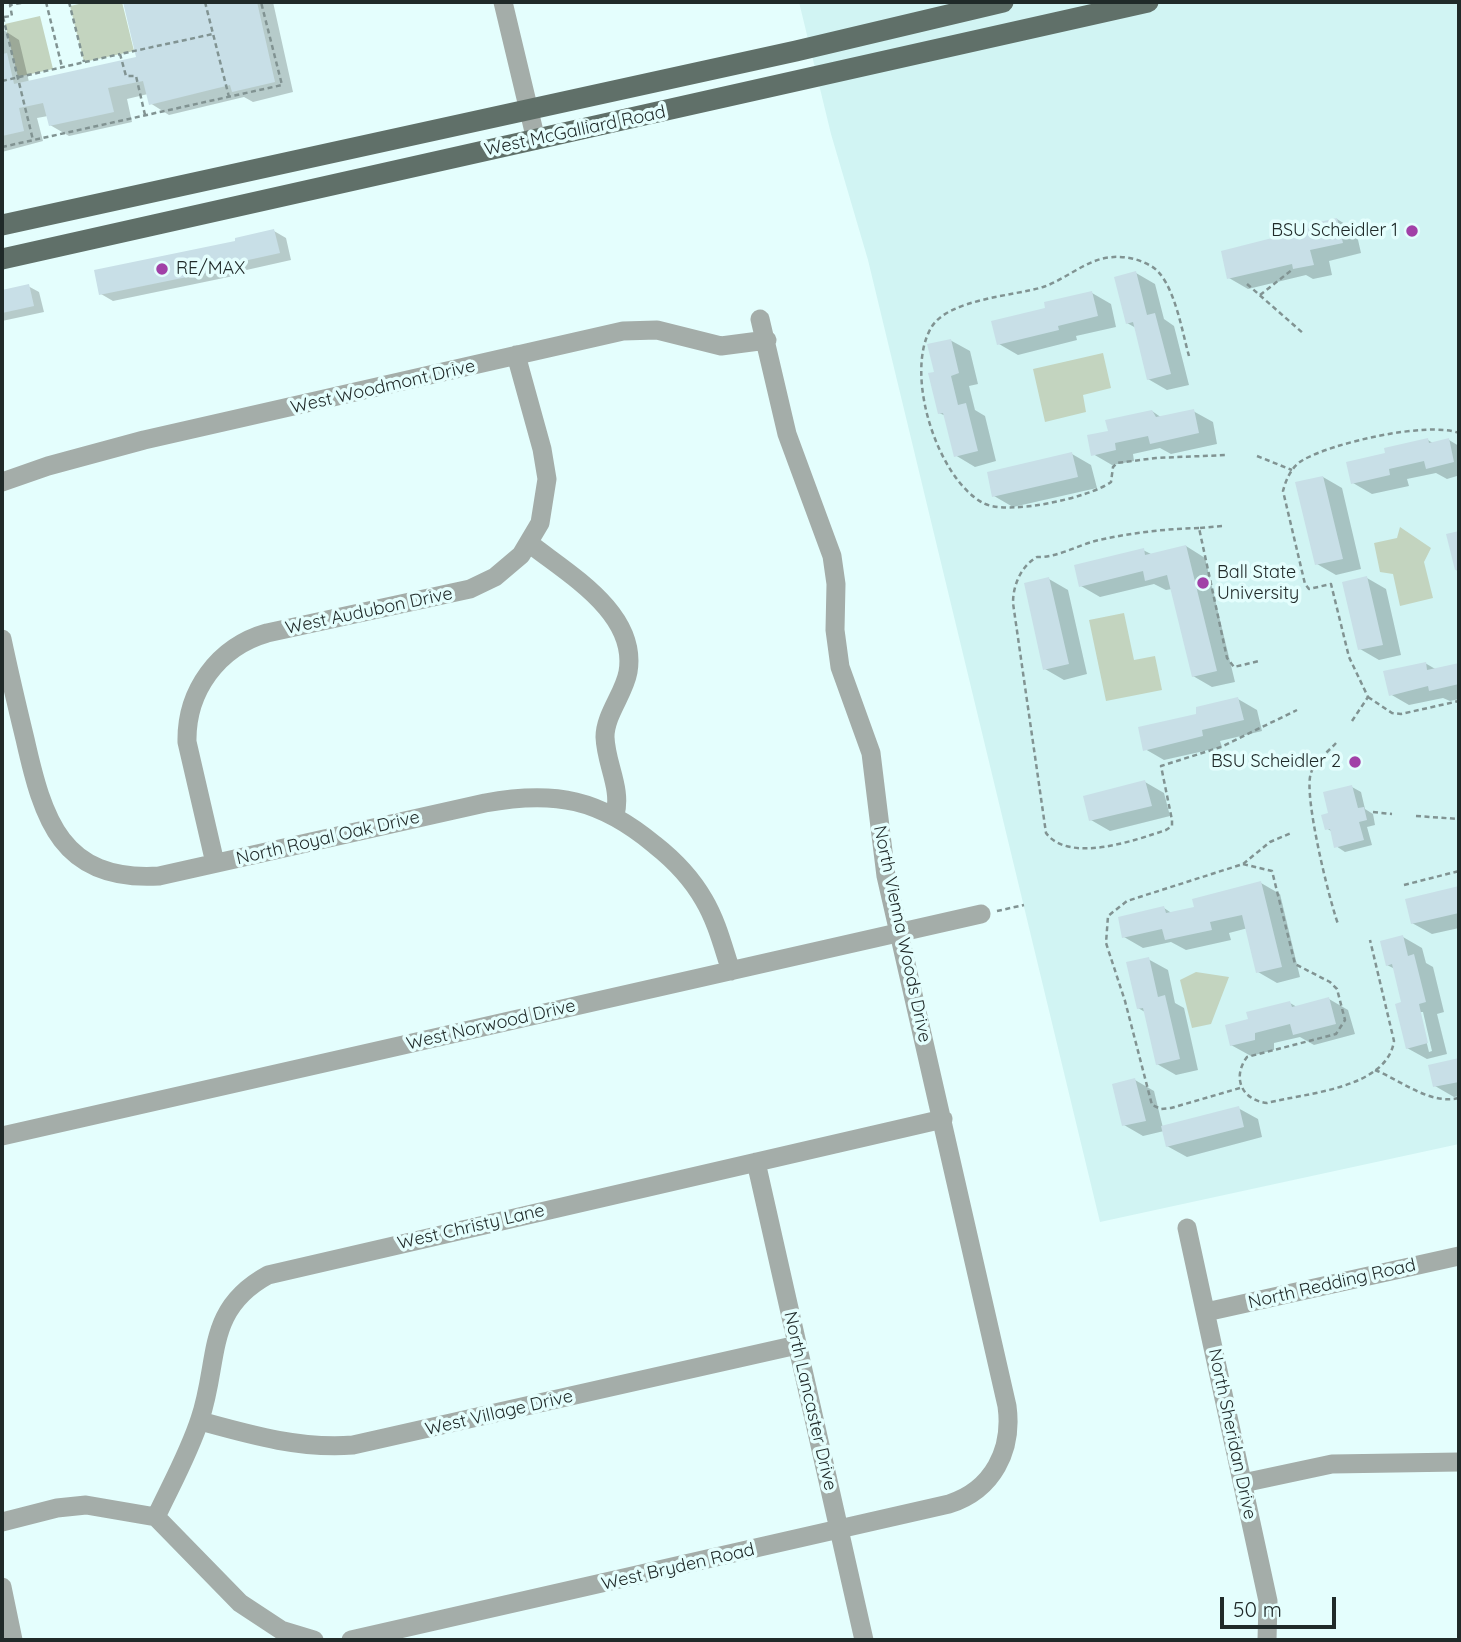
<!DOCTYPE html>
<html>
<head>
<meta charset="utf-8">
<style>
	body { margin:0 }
	#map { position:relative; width:1461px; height:1642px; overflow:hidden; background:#e4fefd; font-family:Quicksand,sans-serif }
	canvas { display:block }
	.frame { position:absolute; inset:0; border:4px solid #202a29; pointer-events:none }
	.scale { position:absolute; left:1220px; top:1597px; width:116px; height:32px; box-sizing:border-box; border:4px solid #202a29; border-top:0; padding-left:9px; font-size:21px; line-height:24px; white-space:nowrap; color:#202a29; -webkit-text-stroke:5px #e4fefd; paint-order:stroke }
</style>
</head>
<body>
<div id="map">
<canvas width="1461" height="1642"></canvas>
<div class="frame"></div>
<div class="scale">50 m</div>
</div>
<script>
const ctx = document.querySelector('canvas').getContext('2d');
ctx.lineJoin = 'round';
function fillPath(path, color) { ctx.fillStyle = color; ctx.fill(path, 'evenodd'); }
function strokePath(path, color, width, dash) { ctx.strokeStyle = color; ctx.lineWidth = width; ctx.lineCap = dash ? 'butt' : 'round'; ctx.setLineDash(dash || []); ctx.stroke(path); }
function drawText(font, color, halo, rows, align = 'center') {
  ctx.font = font + ' Quicksand,sans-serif'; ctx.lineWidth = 7; ctx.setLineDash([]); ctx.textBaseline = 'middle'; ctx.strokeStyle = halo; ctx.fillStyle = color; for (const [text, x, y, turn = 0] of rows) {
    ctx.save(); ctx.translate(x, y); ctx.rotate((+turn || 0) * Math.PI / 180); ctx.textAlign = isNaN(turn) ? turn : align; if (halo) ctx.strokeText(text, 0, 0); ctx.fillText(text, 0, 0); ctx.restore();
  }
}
fillPath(new Path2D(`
	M799 2H1459V1144L1100 1222 868 260 831 134Z`), '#d1f4f3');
fillPath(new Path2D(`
	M88 2H122L134 51 84 62 70 6Z
	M40 16 53 69 18 77 5 24Z
	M1103 353 1111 388 1083 395 1086 412 1045 422 1033 369Z
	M1400 527 1431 548 1424 562 1433 598 1400 606 1393 574 1380 572 1374 543 1397 538Z
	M1124 613 1134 660 1155 656 1162 690 1106 701 1089 620Z
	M1196 972 1229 977 1211 1024 1192 1028 1180 980Z`), '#c3d4bf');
fillPath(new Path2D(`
	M125 2H273L293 92 253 102 244 97 169 115 150 103 148 94 127 99 132 122 69 136 50 125 48 116 37 118 43 141 2 152V29L19 40 29 82 138 59Z
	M1337 219 1356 231 1361 253 1329 261 1332 275 1313 279 1306 275 1248 289 1229 278 1282 238Z
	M274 231 286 238 291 260 242 271 243 274 113 301 101 294Z
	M1136 273 1155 284 1164 319 1174 326 1189 385 1167 390 1148 379 1136 328 1127 323Z
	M28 286 39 292 44 312 2 321V292Z
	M1092 293 1111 304 1116 327 1076 336 1077 340 1018 355 999 344 1047 310Z
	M950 340 970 351 978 384 969 386 975 410 985 416 996 461 975 467 955 455 946 416 939 413 936 373Z
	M1152 411 1162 418 1193 411 1213 422 1217 444 1171 454 1160 448 1133 454 1134 461 1112 465 1093 454 1110 432Z
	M1428 440 1434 444 1449 440 1459 446V485L1457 476 1447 479 1436 473 1407 479 1409 486 1372 494 1353 483 1387 455Z
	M1072 454 1091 465 1097 488 1013 507 994 496Z
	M1323 477 1342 488 1361 569 1336 575 1317 564Z
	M1459 533V579L1448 536Z
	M1186 546 1205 558 1235 682 1212 687 1193 676 1172 589 1166 590 1154 584 1100 597 1081 586 1143 550 1153 555Z
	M1367 578 1386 589 1401 655 1379 660 1360 649Z
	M1049 579 1068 590 1087 674 1064 680 1045 669Z
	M1425 663 1437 670 1459 665V699L1450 701 1443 698 1409 705 1390 694Z
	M1238 699 1257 710 1262 731 1220 741 1222 747 1164 760 1145 749 1197 715Z
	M1145 782 1164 793 1170 816 1110 831 1091 820Z
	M1352 787 1361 792 1365 809 1373 814 1375 825 1367 827 1372 845 1345 852 1336 846 1331 831 1326 828 1330 815Z
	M1261 883 1280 894 1300 977 1277 983 1258 972 1248 928 1229 933 1231 940 1186 950 1171 942 1143 948 1124 937 1164 908 1173 914 1196 909Z
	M1459 888V928L1432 934 1412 923 1407 900Z
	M1403 937 1422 948 1426 963 1433 967 1444 1012 1437 1014 1447 1054 1427 1059 1407 1048 1403 1003 1395 969 1387 965ZM1419 1012H1423L1432 1051 1429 1052Z
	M1148 959 1168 970 1175 1003 1184 1008 1198 1070 1176 1075 1157 1064 1145 1012 1138 1008Z
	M1329 999 1348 1010 1355 1034 1314 1045 1300 1037 1274 1043V1050L1251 1056 1231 1045 1290 1003 1297 1007Z
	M1459 1060V1096L1454 1097 1435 1086 1430 1066Z
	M1135 1080 1154 1091 1163 1128 1238 1108 1258 1119 1262 1137 1187 1157 1167 1146 1164 1131 1143 1136 1124 1125Z`), '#0003');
fillPath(new Path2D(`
	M123 2H257L275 82 232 92 230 85 149 105 143 81 108 88 114 112 49 126 43 103 19 108 24 131 2 136V54L7 53 14 84 136 57Z
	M1337 218 1343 243 1310 250 1314 265 1293 269 1292 264 1227 279 1221 251 1280 236 1279 231Z
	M274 229 280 253 230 264 231 268 99 295 94 270 235 241V238Z
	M1136 271 1147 315 1155 313 1171 374 1147 380 1133 322 1126 324 1114 277Z
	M29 284 34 306 2 313V290Z
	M1092 291 1098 316 1058 326 1059 330 997 345 991 321 1045 308 1044 302Z
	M951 339 959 373 951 376 958 405 966 403 978 451 954 457 943 413 938 414 928 373 934 372 927 344Z
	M1194 409 1199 433 1150 444 1148 436 1115 443 1116 450 1091 456 1087 435 1108 431 1105 420 1152 410 1156 417Z
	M1428 438 1429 443 1449 438 1454 462 1426 469 1424 461 1389 469 1390 475 1351 484 1346 462 1385 453 1384 448Z
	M1072 452 1078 477 992 497 987 472Z
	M1323 476 1343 559 1315 565 1295 482Z
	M1459 531V569L1455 570 1446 534Z
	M1186 545 1217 671 1192 677 1167 575 1145 581 1143 571 1079 587 1074 565 1144 548 1145 555Z
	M1367 576 1383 645 1358 650 1342 582Z
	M1049 577 1069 664 1043 670 1024 583Z
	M1426 662 1427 670 1459 663V684L1429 691 1428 686 1389 696 1383 671Z
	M1238 697 1244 720 1202 730 1203 736 1143 751 1138 727 1196 714V707Z
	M1145 780 1152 806 1089 821 1083 796Z
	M1352 785 1358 808 1364 807 1367 820 1359 822 1364 840 1334 848 1330 829 1325 830 1321 815 1328 813 1323 792Z
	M1261 881 1282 967 1256 973 1242 915 1210 922 1212 930 1165 940 1162 929 1122 938 1118 917 1164 906 1166 913 1194 907 1192 899Z
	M1459 886V913L1411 924 1405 899Z
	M1403 935 1408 956 1414 954 1426 1002 1419 1004 1428 1043 1406 1049 1395 1004 1401 1002 1392 964 1386 966 1380 941Z
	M1149 957 1158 997 1165 995 1180 1059 1156 1065 1143 1008 1137 1009 1126 962Z
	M1329 997 1336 1024 1293 1035 1290 1024 1255 1033V1040L1230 1046 1225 1025 1248 1019 1246 1012 1290 1001 1292 1007Z
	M1459 1058V1082L1433 1087 1428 1065Z
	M1135 1078 1146 1121 1122 1126 1112 1084Z
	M1239 1106 1244 1127 1166 1147 1161 1126Z`), '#c8dfe7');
strokePath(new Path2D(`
	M46 2 62 67
	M69 2 84 62
	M205 2 229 97
	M3 17 33 140
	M4 17 12 16 10 5 26 2
	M2 81 120 54
	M145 115 136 76H126L120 54 213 34
	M2 147 282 85 261 2
	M1247 284 1304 334
	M1260 295 1293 269
	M1189 356C1182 332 1174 279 1151 266 1137 258 1122 255 1105 258 1084 262 1064 280 1043 287 1014 296 947 299 931 328 904 374 937 478 983 503 1007 516 1089 498 1111 482L1113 467 1117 463 1156 458 1226 455
	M1257 456 1292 470
	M1222 526 1199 528 1227 658 1234 667 1259 661
	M1199 528C1163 529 1129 533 1095 541 1077 546 1055 558 1037 557 1021 566 1013 585 1013 603L1046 833C1069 864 1136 840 1166 830L1172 826V820L1161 766 1221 747 1297 710
	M1368 697 1392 713 1401 714 1459 701
	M1352 721 1368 697 1349 657 1331 584 1309 589 1305 584 1283 491C1286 479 1292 466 1303 460 1332 443 1427 421 1459 433
	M1336 743C1328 752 1314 762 1311 773 1303 794 1329 899 1338 924
	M1373 812 1392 814
	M1416 816 1459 819
	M1243 864 1272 871 1295 964 1330 982 1337 989 1345 1020 1336 1034 1247 1057C1232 1077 1241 1100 1267 1103 1305 1093 1387 1089 1394 1041L1370 940
	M1404 885 1459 871
	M997 911 1024 905
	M1375 1070C1402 1081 1430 1105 1459 1098
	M1240 1088 1171 1108 1161 1109 1152 1105 1125 1001 1106 943 1108 916 1127 901 1243 864 1270 842 1291 833`), '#819392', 2.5, [5, 3.5]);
strokePath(new Path2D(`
	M503 2 536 140
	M2 482 48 466 144 440 623 331 657 330 721 346 767 340
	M529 543C568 574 638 613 628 672 624 694 605 715 605 737 606 765 622 788 615 815
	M2 639C9 672 17 706 25 739 43 819 61 882 159 876L485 803C555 790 600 799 655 845 674 860 692 879 704 900 717 922 723 947 731 971
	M215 863 187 742C186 691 218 647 267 633L470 589 495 577 521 555 540 523 547 479 542 449 516 355
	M2 1136 981 914
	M756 1162 864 1640
	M1187 1228 1268 1601 1267 1640
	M1206 1312 1459 1256
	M200 1421C251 1435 299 1449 353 1445L797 1345
	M1243 1483 1332 1464 1459 1462
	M156 1517C171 1485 189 1453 200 1419 220 1360 204 1310 268 1275L943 1119
	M2 1522 57 1508 86 1505 156 1517 240 1603 281 1630 314 1640
	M2 1587 13 1640
	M351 1640 949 1504C993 1490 1013 1450 1007 1406L886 876 871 753 840 667 835 630 836 584 832 556 787 434 760 319`), '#a4ada9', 19);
strokePath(new Path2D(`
	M2 225 796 51 1003 2
	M2 259 1148 2`), '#607069', 21);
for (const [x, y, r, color] of [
	[1412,231,7,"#a140a7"],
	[162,269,7,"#a140a7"],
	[1203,583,7,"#a140a7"],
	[1355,762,7,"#a140a7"]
]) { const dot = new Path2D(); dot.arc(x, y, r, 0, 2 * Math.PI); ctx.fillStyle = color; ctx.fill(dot); strokePath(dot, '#e4fefd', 2.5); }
drawText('18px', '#202a29', '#e4fefd', [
	["West McGalliard Road",575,131,-12],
	["West Woodmont Drive",383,387,-13],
	["West Audubon Drive",369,611,-12],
	["North Royal Oak Drive",328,838,-13],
	["North Vienna Woods Drive",902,934,78],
	["West Norwood Drive",491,1025,-13],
	["West Christy Lane",471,1227,-13],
	["North Redding Road",1332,1284,-13],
	["North Lancaster Drive",810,1401,77],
	["West Village Drive",499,1413,-13],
	["North Sheridan Drive",1232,1434,78],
	["West Bryden Road",678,1567,-13]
]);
drawText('18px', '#202a29', '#e4fefd', [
	["BSU Scheidler 1",1398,231],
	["RE/MAX",176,269,"left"],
	["Ball State",1217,573,"left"],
	["University",1217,594,"left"],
	["BSU Scheidler 2",1341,762]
], 'right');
</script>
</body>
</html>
